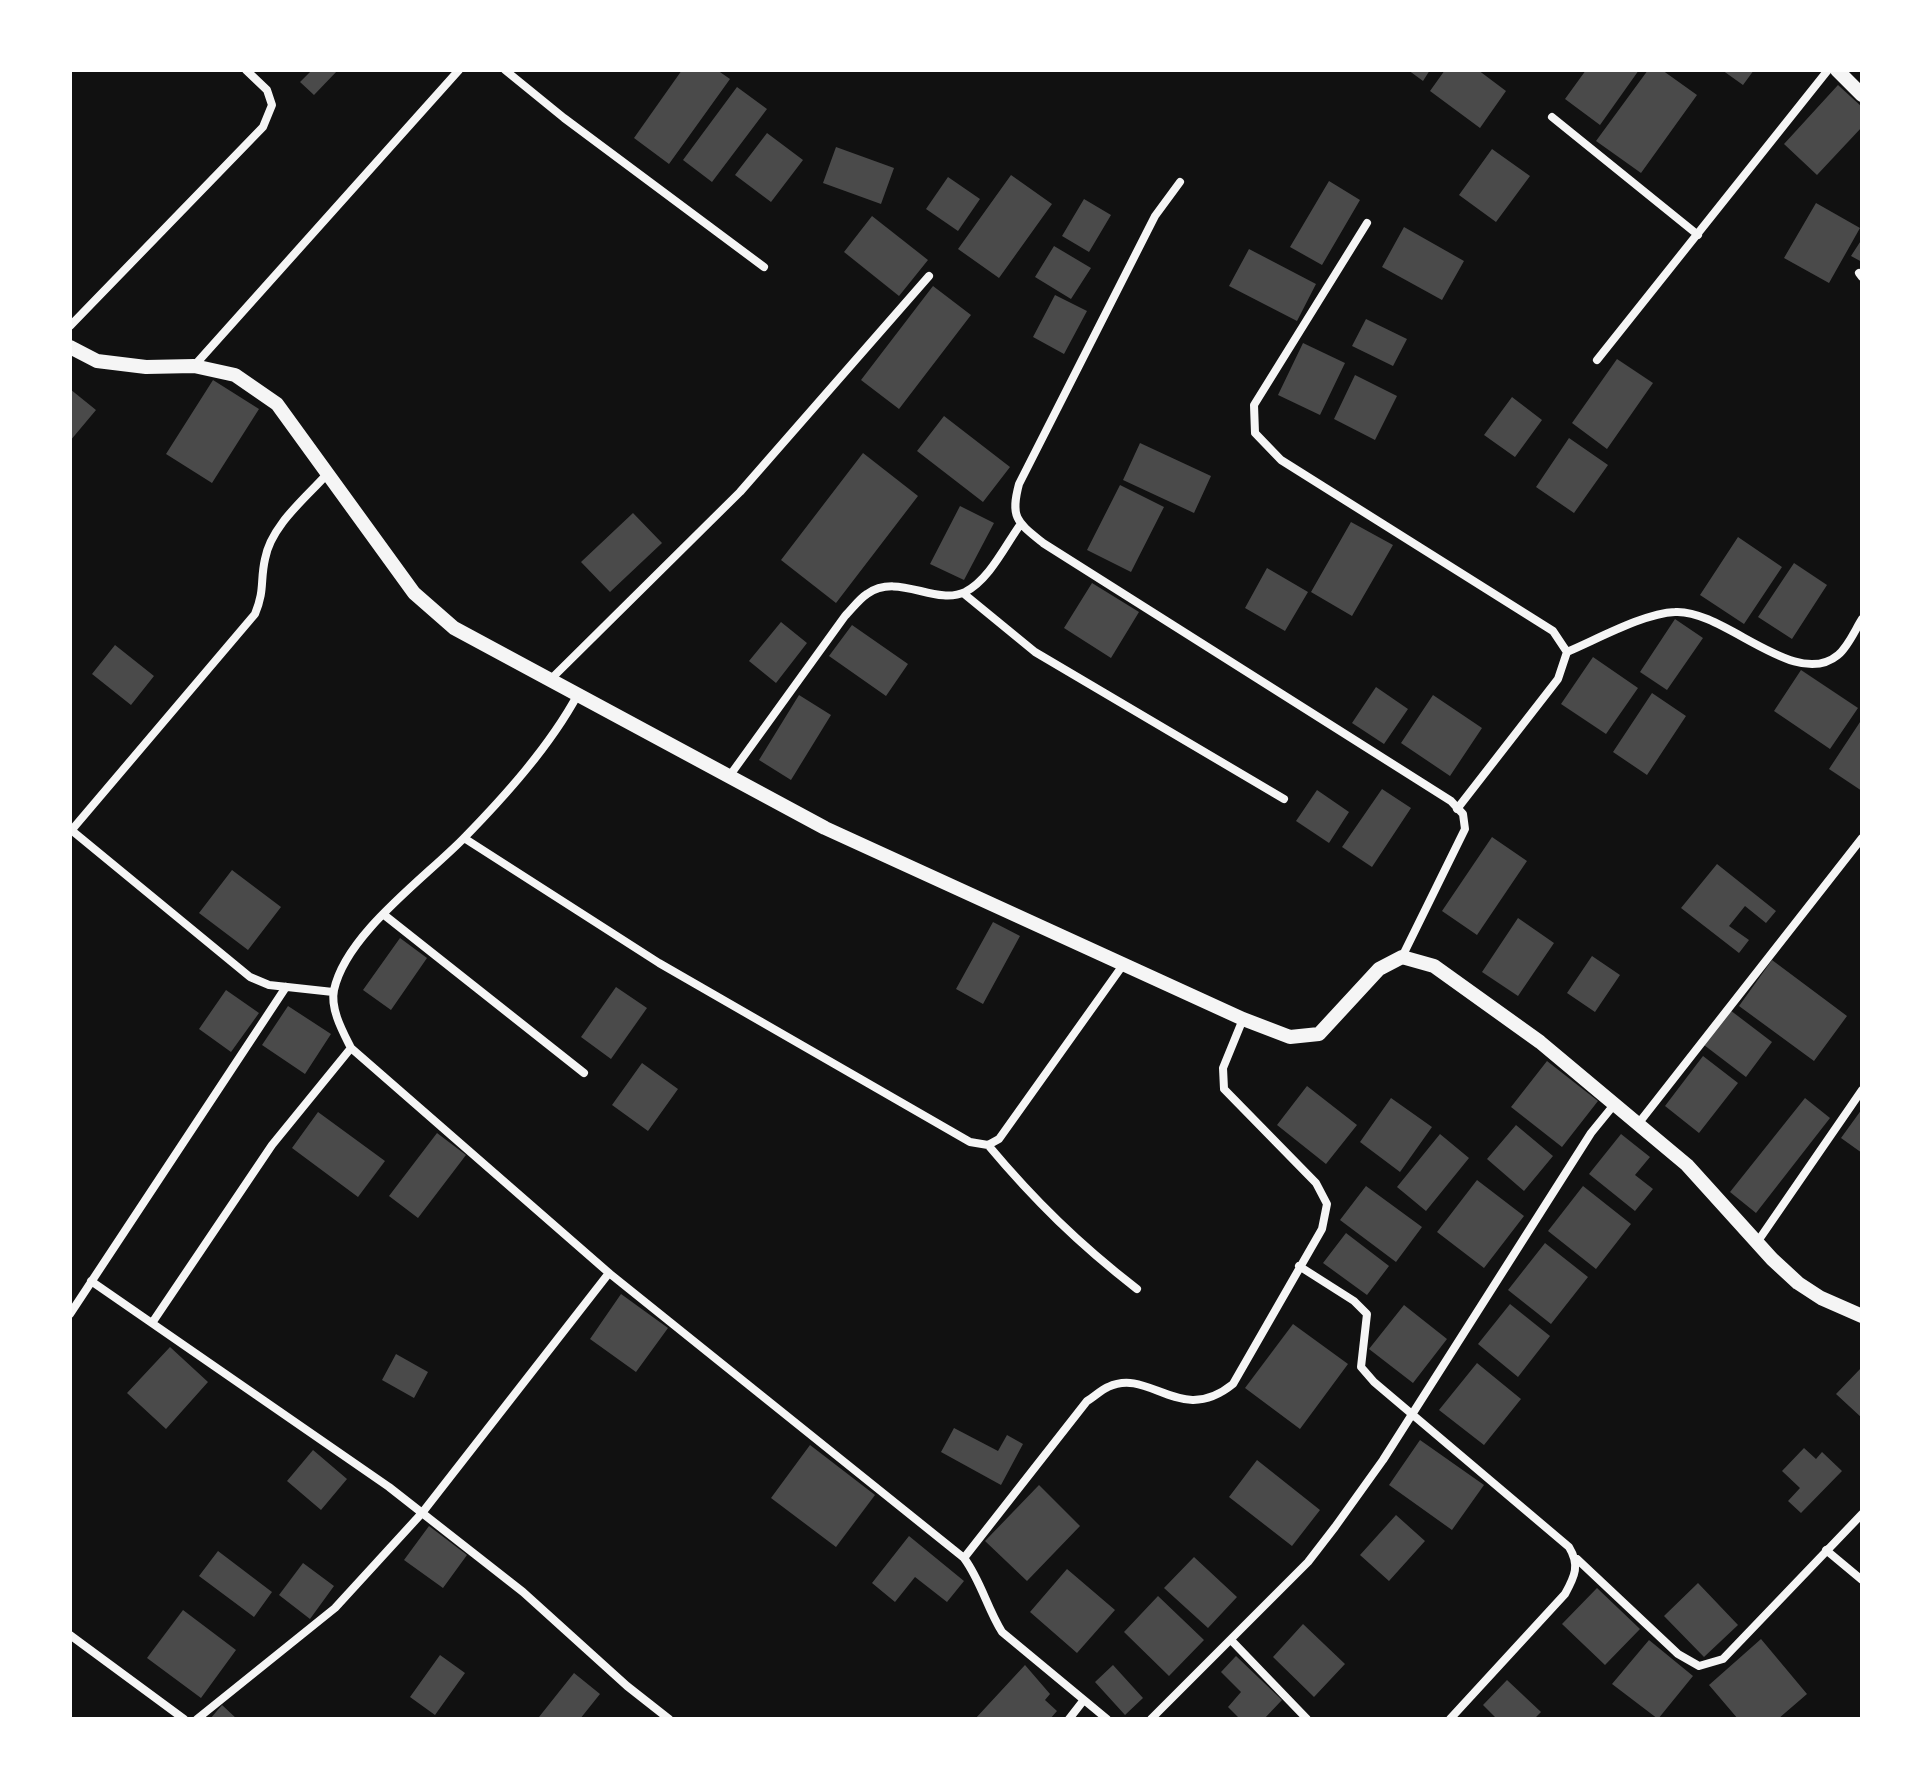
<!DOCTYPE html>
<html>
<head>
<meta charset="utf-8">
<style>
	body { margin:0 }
	#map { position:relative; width:1932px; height:1789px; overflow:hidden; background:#111; font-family:Montserrat,sans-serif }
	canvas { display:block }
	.frame { position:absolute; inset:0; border:72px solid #fff; pointer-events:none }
</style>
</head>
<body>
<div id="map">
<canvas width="1932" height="1789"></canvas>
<div class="frame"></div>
</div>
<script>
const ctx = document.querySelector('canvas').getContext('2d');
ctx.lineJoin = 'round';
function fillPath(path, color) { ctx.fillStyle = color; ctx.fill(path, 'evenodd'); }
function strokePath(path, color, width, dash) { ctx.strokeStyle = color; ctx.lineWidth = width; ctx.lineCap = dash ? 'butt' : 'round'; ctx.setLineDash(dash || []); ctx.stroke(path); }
fillPath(new Path2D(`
	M312 70H338L314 95 300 82Z
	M682 70H717L730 79 669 164 634 138Z
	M1408 70H1430L1423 81Z
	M1445 70H1478L1506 91 1480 128 1430 91Z
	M1586 70H1639L1600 125 1565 99Z
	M1648 70H1662L1697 95 1641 173 1596 141Z
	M1722 70H1754L1743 85Z
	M1838 85 1862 107V127L1817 175 1784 144Z
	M737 87 767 109 712 182 683 160Z
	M767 133 803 160 771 202 735 175Z
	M836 147 894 168 881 204 823 183Z
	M1492 149 1530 176 1496 222 1459 195Z
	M1011 175 1052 204 999 278 958 249Z
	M948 177 980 199 958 231 926 209Z
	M1329 181 1360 200 1322 265 1290 247Z
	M1084 199 1111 215 1089 252 1062 236Z
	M1816 203 1860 228 1829 283 1784 258Z
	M872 216 928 260 899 296 844 252Z
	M1404 227 1464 261 1442 300 1382 267Z
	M1862 239V262L1851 256Z
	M1054 246 1091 268 1071 299 1035 277Z
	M1249 249 1316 284 1297 321 1229 286Z
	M933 286 971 315 899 409 861 380Z
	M1055 295 1087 311 1064 354 1033 337Z
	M1366 319 1407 339 1393 366 1352 346Z
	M1303 343 1345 363 1320 415 1278 395Z
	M1617 359 1653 383 1607 449 1572 423Z
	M1355 375 1397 396 1375 440 1334 419Z
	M213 380 259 409 212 483 166 454Z
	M70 389 96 410 70 441Z
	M1512 397 1542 420 1515 457 1484 435Z
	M944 416 1010 467 983 502 917 451Z
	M1569 438 1608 465 1574 513 1536 487Z
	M1140 443 1211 476 1194 513 1123 480Z
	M863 453 918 496 836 603 781 560Z
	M1120 485 1164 507 1131 572 1087 550Z
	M960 506 994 523 964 580 930 564Z
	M633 513 662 543 610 592 581 562Z
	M1351 522 1393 545 1352 616 1311 592Z
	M1738 537 1782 567 1744 624 1700 595Z
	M1794 563 1827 585 1792 639 1758 617Z
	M1267 568 1308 592 1285 631 1245 608Z
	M1092 583 1139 612 1111 658 1064 628Z
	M1675 619 1703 638 1667 690 1640 672Z
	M781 622 807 643 776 683 749 661Z
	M852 625 908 664 886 696 829 656Z
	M115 645 154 676 131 705 92 674Z
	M1593 657 1638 688 1606 734 1561 704Z
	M1801 670 1858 708 1830 749 1774 711Z
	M1376 687 1408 709 1384 744 1352 723Z
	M1652 693 1686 716 1647 775 1613 752Z
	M799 695 831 715 791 780 759 760Z
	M1433 695 1482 728 1450 776 1401 743Z
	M1862 719V791L1829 769Z
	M1382 789 1411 808 1372 867 1342 847Z
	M1317 790 1349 812 1329 843 1296 821Z
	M1492 837 1527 861 1477 935 1442 911Z
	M1717 864 1776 911 1766 923 1745 906 1729 926 1749 940 1739 953 1681 908Z
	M232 870 281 907 248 950 199 913Z
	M1518 918 1554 943 1518 996 1482 972Z
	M993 922 1020 936 983 1004 956 989Z
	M400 938 427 958 391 1010 363 990Z
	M1592 956 1620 975 1595 1012 1567 993Z
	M1772 960 1847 1016 1814 1061 1739 1006Z
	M616 987 647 1008 611 1059 581 1037Z
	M226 990 259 1013 231 1052 199 1029Z
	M288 1006 331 1034 305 1074 262 1045Z
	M1730 1010 1772 1042 1746 1077 1704 1045Z
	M1703 1056 1738 1083 1699 1133 1665 1106Z
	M1547 1061 1598 1101 1562 1147 1511 1107Z
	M642 1063 678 1089 648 1131 612 1105Z
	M1307 1086 1357 1125 1326 1164 1277 1125Z
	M1391 1098 1432 1127 1400 1172 1360 1142Z
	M1805 1098 1830 1118 1756 1213 1730 1192Z
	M1862 1109V1153L1841 1138Z
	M318 1112 385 1161 358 1197 292 1148Z
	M1516 1125 1553 1156 1524 1191 1487 1159Z
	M437 1133 466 1155 418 1218 389 1196Z
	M1440 1134 1469 1158 1426 1211 1397 1187Z
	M1621 1134 1650 1157 1635 1175 1653 1189 1635 1211 1589 1174Z
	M1477 1180 1524 1216 1484 1268 1437 1232Z
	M1366 1186 1422 1227 1396 1262 1340 1220Z
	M1583 1186 1631 1224 1596 1269 1548 1231Z
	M1346 1233 1389 1266 1367 1295 1323 1263Z
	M1545 1243 1588 1277 1551 1324 1508 1290Z
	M621 1294 668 1328 636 1372 590 1339Z
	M1510 1304 1550 1336 1518 1377 1478 1344Z
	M1404 1305 1447 1339 1413 1383 1369 1349Z
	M1293 1324 1348 1364 1300 1429 1245 1388Z
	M170 1347 208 1382 166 1429 127 1393Z
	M396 1354 428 1372 414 1398 382 1380Z
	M1477 1363 1521 1399 1484 1445 1439 1410Z
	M1862 1367V1418L1836 1394Z
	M954 1428 998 1451 1007 1435 1023 1444 1001 1485 941 1452Z
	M1420 1440 1484 1485 1452 1530 1389 1485Z
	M810 1445 875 1495 836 1547 771 1498Z
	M1804 1448 1816 1459 1822 1452 1842 1471 1801 1513 1788 1501 1800 1488 1782 1471Z
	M313 1450 347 1479 321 1510 287 1481Z
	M1257 1460 1320 1510 1292 1546 1229 1497Z
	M1039 1485 1080 1526 1027 1581 985 1541Z
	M1396 1515 1425 1541 1389 1581 1360 1555Z
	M429 1526 467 1555 443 1588 404 1560Z
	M909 1536 964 1581 947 1602 915 1577 895 1602 872 1583Z
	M218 1551 272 1592 254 1617 199 1576Z
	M1194 1557 1237 1597 1208 1628 1164 1588Z
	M303 1563 334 1586 310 1619 279 1595Z
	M1067 1569 1115 1610 1077 1653 1030 1612Z
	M1698 1583 1738 1625 1704 1657 1664 1616Z
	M1597 1588 1640 1629 1605 1665 1562 1624Z
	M1158 1596 1204 1640 1169 1676 1124 1632Z
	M183 1610 236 1650 201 1698 147 1658Z
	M1303 1624 1345 1664 1314 1697 1273 1657Z
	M1761 1639 1807 1694 1778 1719H1738L1709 1685Z
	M1649 1640 1693 1676 1658 1719 1612 1684Z
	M440 1655 465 1673 435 1715 410 1697Z
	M1236 1656 1282 1700 1264 1719H1240L1228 1707 1241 1692 1221 1672Z
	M1025 1665 1050 1694 1045 1700 1057 1711 1050 1719H975Z
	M1113 1665 1143 1698 1125 1715 1095 1682Z
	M574 1673 600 1694 580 1719H541L539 1717Z
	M1507 1680 1541 1712 1534 1719H1497L1483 1705Z
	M222 1705 237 1719H210Z`), '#4a4a4a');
strokePath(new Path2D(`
	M505 70 564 118 764 267
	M1552 117 1698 235
	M1180 182 1155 216 1019 484C1010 518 1017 522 1043 543L1451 801 1463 814 1465 829 1402 957
	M1367 223 1254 405 1255 433 1281 460 1553 631 1567 652 1558 679 1457 809
	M1859 273 1862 277
	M70 326 263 127 272 105 267 90 246 70
	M1597 360 1828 70
	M194 366 459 70
	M963 593 1035 652 1284 799
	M1567 652C1596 640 1644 613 1675 612 1724 609 1795 691 1838 655 1848 647 1855 630 1862 619
	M551 679 740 492 929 276
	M578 694C550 746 505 796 464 838 425 878 346 934 334 990 330 1009 343 1032 351 1048L609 1273 964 1558C981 1581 987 1608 1002 1632L1107 1719
	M728 778 845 616C852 609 859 599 867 594 898 572 935 606 965 592 989 580 1005 546 1020 525
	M70 829 250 977 269 985 333 992
	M70 832 255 614C265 590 260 581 265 559 271 525 307 497 328 473
	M464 838 659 963 970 1142 988 1145 999 1139 1123 965
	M383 914 584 1073
	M1638 1124 1862 838
	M988 1145C1035 1201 1079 1244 1137 1289
	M1758 1241 1862 1090
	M1299 1266 1354 1301 1367 1314 1361 1367 1374 1382 1569 1547C1580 1565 1575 1576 1565 1594L1450 1719
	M91 1281 389 1487 523 1592 627 1686 669 1719
	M70 1314 286 987
	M152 1323 272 1145 351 1048
	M1826 1550 1862 1580
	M964 1558 1087 1401C1094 1397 1101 1390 1108 1387 1150 1367 1180 1427 1233 1384L1322 1229 1327 1204 1316 1183 1224 1089 1223 1068 1243 1019
	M1577 1559 1678 1654 1699 1666 1723 1659 1862 1514
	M70 1635 184 1719
	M1231 1640 1307 1719
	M197 1719 335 1608 422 1513 609 1273
	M1069 1719 1083 1701
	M1151 1719 1308 1562 1335 1527 1383 1460 1591 1133 1613 1106`), '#f5f5f5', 8);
strokePath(new Path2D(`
	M1837 70 1862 95
	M70 347 97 361 146 367 194 366 235 375 277 404 414 593 454 628 825 828 1243 1019 1290 1037 1319 1034 1379 969 1402 957 1434 966 1540 1042 1687 1165 1772 1259 1798 1283 1821 1298 1862 1316`), '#f5f5f5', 14);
</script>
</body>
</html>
